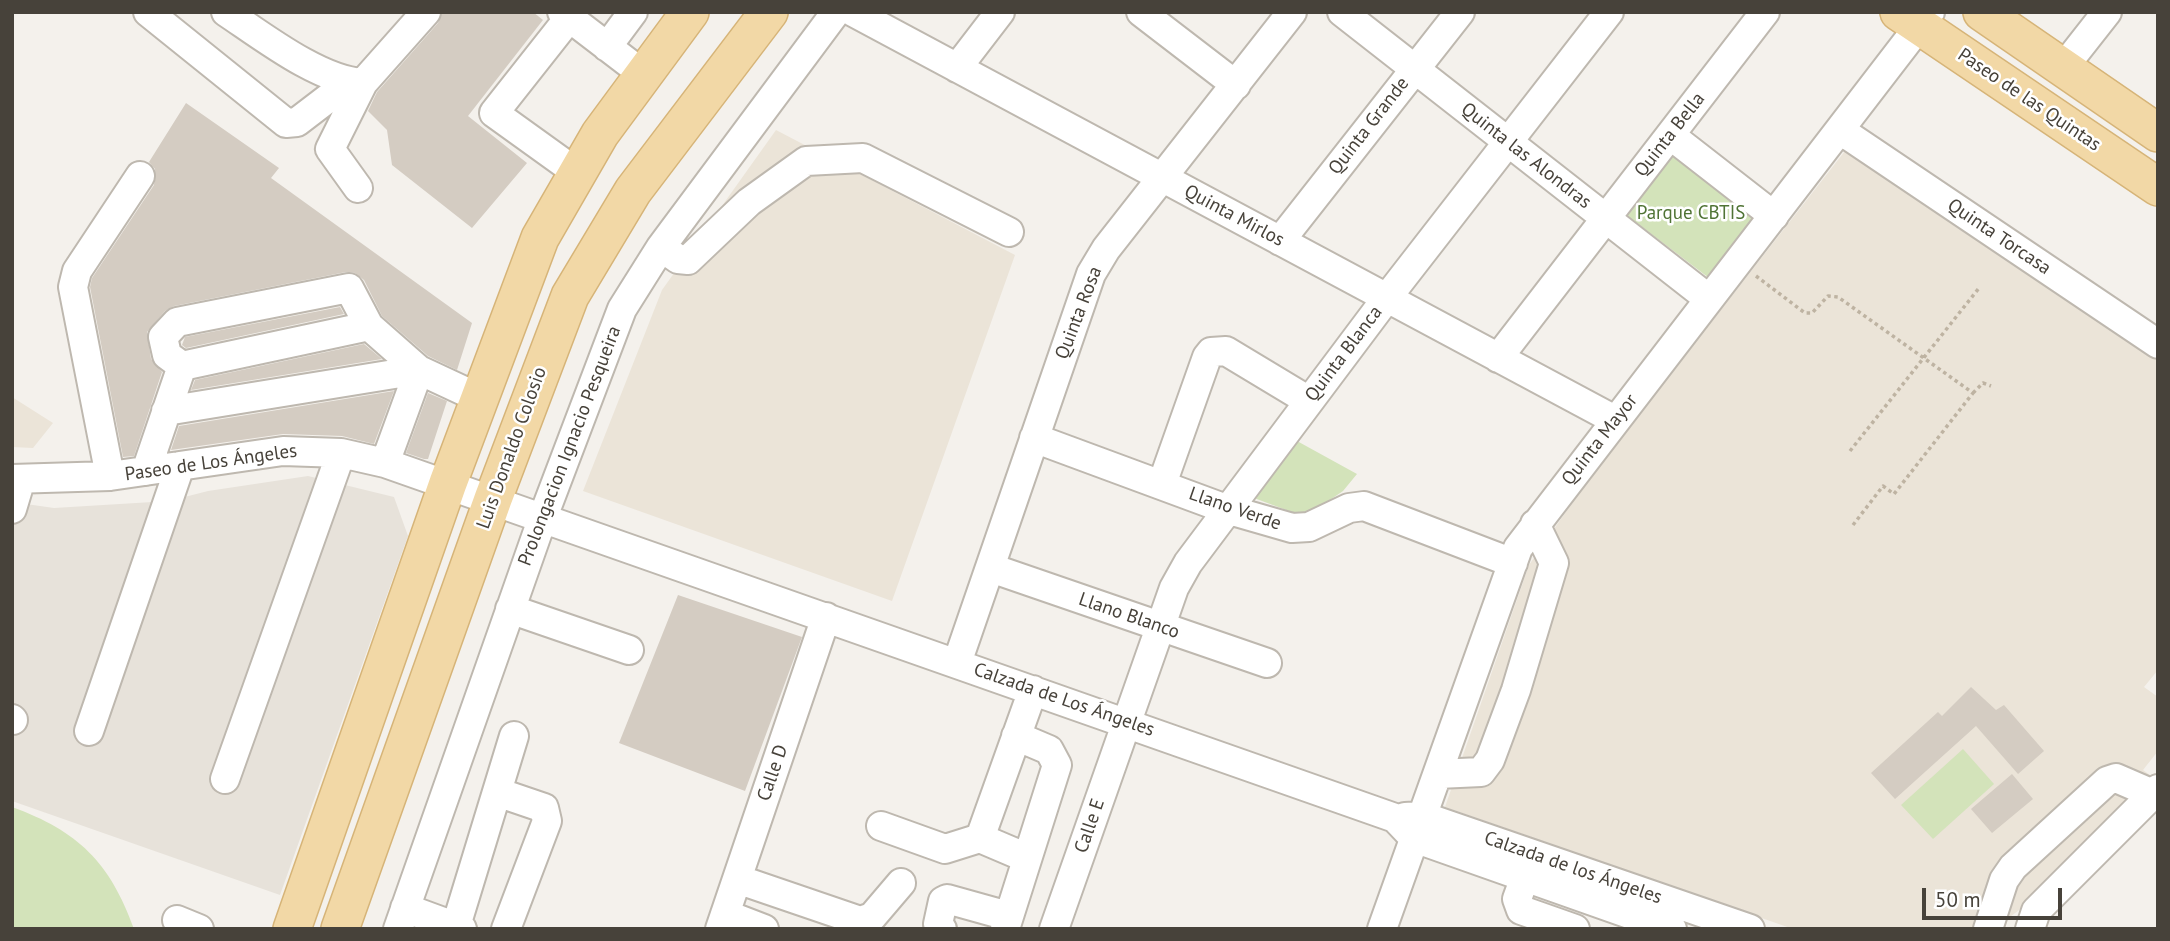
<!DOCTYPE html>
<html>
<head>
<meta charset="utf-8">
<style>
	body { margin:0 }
	#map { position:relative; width:2170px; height:941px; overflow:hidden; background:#f4f1ec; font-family:"PT Sans",sans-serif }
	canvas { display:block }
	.frame { position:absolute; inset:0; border:14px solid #47423a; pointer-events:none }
	.scale { position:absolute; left:1922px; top:888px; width:140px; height:32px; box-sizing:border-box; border:4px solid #47423a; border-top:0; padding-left:9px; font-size:21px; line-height:24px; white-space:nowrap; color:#47423a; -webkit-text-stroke:5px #fff; paint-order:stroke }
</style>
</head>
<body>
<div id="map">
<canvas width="2170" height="941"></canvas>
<div class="frame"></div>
<div class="scale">50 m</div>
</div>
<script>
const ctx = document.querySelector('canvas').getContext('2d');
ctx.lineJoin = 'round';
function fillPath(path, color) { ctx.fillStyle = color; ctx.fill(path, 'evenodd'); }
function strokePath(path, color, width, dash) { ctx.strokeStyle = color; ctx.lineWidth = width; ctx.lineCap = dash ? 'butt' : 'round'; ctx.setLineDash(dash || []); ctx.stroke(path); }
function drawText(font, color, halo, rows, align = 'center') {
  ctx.font = font + ' "PT Sans",sans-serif'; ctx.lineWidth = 5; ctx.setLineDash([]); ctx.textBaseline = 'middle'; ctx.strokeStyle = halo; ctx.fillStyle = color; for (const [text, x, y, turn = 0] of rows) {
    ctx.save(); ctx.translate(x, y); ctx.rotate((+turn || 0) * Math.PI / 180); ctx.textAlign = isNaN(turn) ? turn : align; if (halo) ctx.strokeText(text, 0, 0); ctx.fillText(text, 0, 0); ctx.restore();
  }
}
fillPath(new Path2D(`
	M308 476 394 497 408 536 280 895 12 801V502L54 508 169 501 208 491Z`), '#e7e2da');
fillPath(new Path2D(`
	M776 130 1015 255 892 601 583 491 662 290Z
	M1845 151H1851L2158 360V670L2144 687 2158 697V751L2143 770 2154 778 2018 911 1993 929H1793L1445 807 1529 565 1590 477Z
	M12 397 53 423 33 448 12 447Z`), '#ebe4d8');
fillPath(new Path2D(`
	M1673 151 1756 215 1709 278 1625 214Z
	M1297 441 1357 474 1343 491 1305 517 1254 498Z
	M1963 749 1994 784 1933 839 1901 805Z
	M12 807C78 831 110 862 134 929H12Z`), '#d3e3ba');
fillPath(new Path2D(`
	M442 12H533L543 20 468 116 527 163 472 228 392 165 387 130 368 111 377 92 438 23Z
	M186 103 279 168 271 178 472 323 457 370 428 356 382 316 364 280 355 273 346 272 174 306 165 311 147 332 151 359 162 372 134 456 123 457 90 287 92 278 154 185 155 169 149 162Z
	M340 307 344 314 186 348 182 345 185 337Z
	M364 344 382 359 191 390 195 380Z
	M394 391 374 444 342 436 283 434 171 450 179 426Z
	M428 393 447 401 428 459H424L406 453Z
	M678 595 802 637 745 791 619 743Z
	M1971 687 1996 710 2004 705 2044 751 2018 774 1976 726 1895 799 1871 773 1938 712 1942 716Z
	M2012 774 2033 799 1992 833 1971 809Z`), '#d4ccc2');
const minor = new Path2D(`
	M148 12 286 123 297 122 348 83
	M226 12C262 36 320 81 363 83
	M562 12 643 74
	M853 12 1615 420
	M1141 12 1236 85
	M1342 12 1709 299
	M569 18 494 113 576 172
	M607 47 633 12
	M957 68 1000 12
	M2063 68 2107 12
	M1840 130 2158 344
	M1670 135 1774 216
	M358 188 330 149 363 83 426 12
	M1280 241 1460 12
	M661 247 678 259 688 260 749 202 806 161 863 158 1009 232
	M369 326 182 366 167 355 163 337 177 322 349 288 369 326 419 370 479 398
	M1498 358 1765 12
	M166 411 419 370 385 463
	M1034 438 1226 509 1292 528 1309 527 1349 508 1364 506 1513 563
	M146 471 182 366
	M110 476 73 287 77 271 140 176
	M12 479 110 476 283 451 341 453 385 463 1395 818 1414 838 1672 929
	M1162 484 1207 357 1211 352 1226 351 1309 401
	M12 509 21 479
	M991 568 1267 663
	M510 609 629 650
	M957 663 1091 274 1106 249 1292 12
	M12 719 13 720
	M89 731 180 466
	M1438 774 1481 772 1490 760 1516 690 1554 563 1535 524
	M225 779 341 453
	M497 792 544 808 547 821 506 929
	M1405 817 1422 816 1750 929
	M881 826 945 849 980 838 1033 690
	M980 838 1027 858
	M1525 877 1517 899 1521 910 1575 929
	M737 879 860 921 872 917 901 883
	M405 908 462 929
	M725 914 764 929
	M177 920 199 929
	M456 926 514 736
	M398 929 543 517 622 309 661 247 836 12
	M720 929 826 617
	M942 929 938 924 943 901 947 899 1008 916
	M1005 929 1057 765 1049 750 1016 736
	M1054 929 1174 588 1188 563 1386 299 1609 12
	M1382 929 1518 548 1930 12
	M1988 929 2004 880 2013 867 2107 781 2116 778 2153 794
	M2030 929 2036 911 2158 789`);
const major = new Path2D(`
	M1899 12 2158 187
	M1982 12 2158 133
	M292 929 448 483 540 238 600 134 690 12
	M340 929 493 499 570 296 633 191 769 12`);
strokePath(minor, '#beb8af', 32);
strokePath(major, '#d6b478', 40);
strokePath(new Path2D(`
	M1756 276 1805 313H1812L1828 296 1838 297 1973 393 1894 494 1883 486 1853 525
	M1973 393 1983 383 1991 386
	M1850 451 1979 288`), '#beb3a2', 3.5, [3.5, 3.5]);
strokePath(minor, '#fff', 28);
strokePath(major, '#f2d8a6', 37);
drawText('19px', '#47423a', '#fff', [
	["Paseo de las Quintas",2029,100,34],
	["Quinta Grande",1369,126,-52],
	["Quinta Bella",1670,135,-52],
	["Quinta las Alondras",1526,156,38],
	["Quinta Mirlos",1234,216,28],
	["Quinta Torcasa",1999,237,34],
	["Quinta Rosa",1079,313,-69],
	["Quinta Blanca",1344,354,-53],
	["Quinta Mayor",1600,440,-52],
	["Prolongacion Ignacio Pesqueira",570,446,-69],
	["Luis Donaldo Colosio",512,448,-70],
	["Paseo de Los Ángeles",211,463,-8],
	["Llano Verde",1235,509,19],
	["Llano Blanco",1129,616,19],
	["Calzada de Los Ángeles",1064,700,19],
	["Calle D",773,773,-71],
	["Calle E",1090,826,-71],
	["Calzada de los Ángeles",1573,868,19]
]);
drawText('19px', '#4f7334', '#fff', [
	["Parque CBTIS",1691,214]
]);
</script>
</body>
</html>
